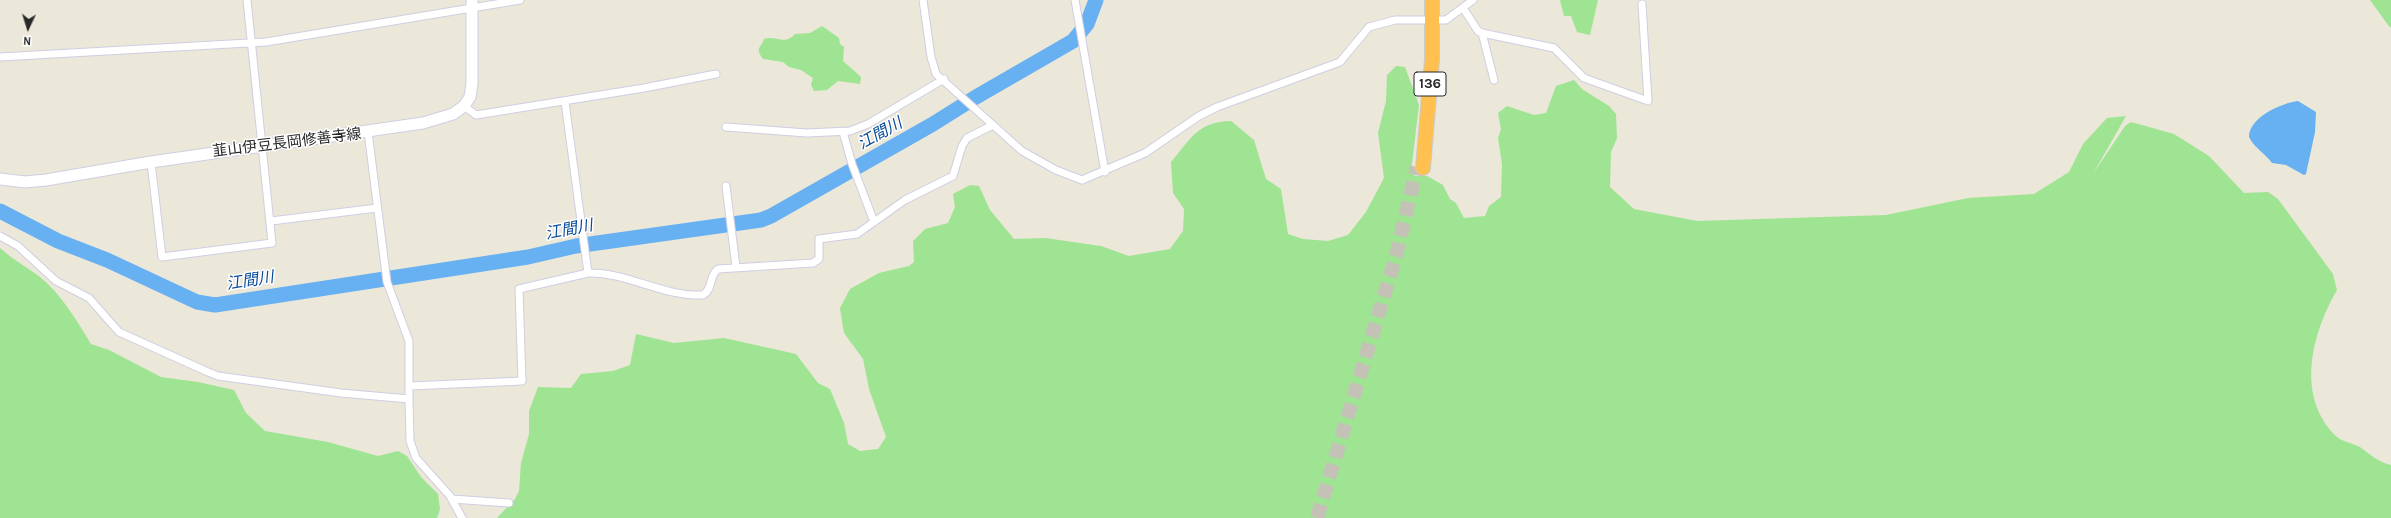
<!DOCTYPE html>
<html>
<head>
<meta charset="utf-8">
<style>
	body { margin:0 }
	#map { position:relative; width:2391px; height:518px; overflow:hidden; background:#ebe7d9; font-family:Karla,sans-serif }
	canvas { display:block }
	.north { position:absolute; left:8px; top:8px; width:40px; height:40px; -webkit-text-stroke:3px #fff; paint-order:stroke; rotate:184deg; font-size:11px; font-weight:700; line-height:16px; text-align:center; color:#282828 }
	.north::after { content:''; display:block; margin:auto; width:14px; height:18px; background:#282828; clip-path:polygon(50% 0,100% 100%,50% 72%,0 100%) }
</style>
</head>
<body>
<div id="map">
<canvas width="2391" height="518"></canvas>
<div class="north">N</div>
</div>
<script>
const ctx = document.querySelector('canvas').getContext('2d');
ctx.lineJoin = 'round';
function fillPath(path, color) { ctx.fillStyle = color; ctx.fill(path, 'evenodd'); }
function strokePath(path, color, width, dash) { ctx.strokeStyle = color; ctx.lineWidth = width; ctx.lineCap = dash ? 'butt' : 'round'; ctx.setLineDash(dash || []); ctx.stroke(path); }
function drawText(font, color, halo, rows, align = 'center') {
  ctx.font = font + ' Karla,"Noto Sans JP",sans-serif'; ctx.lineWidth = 3; ctx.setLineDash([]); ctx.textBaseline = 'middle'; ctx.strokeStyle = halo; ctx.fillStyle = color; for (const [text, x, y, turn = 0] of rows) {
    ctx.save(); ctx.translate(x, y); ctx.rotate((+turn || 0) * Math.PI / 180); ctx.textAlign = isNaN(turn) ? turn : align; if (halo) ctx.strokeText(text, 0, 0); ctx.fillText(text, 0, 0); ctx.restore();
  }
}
fillPath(new Path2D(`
	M1560 0H1598L1590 35 1577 32 1571 16H1564Z
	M2370 0H2391V28L2388 25Z
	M822 26 839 38 840 44 844 47 843 61 861 77 860 84 838 81 827 90 814 91 811 85 813 78 801 70 789 67 783 62 763 59C755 47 760 50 764 39 775 35 785 46 795 34L810 33Z
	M1396 66 1405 67 1419 105 1411 172 1415 176H1427L1443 185 1450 199 1456 203 1464 218 1485 216 1489 206 1501 197 1502 164 1498 138 1501 129 1498 113 1507 106 1534 115 1546 113 1556 86 1574 80 1582 89 1609 106 1616 114 1617 138 1611 152 1610 187 1634 209 1697 221 1886 215 1968 198 2034 194 2069 172 2083 144 2107 118 2126 116 2093 174 2125 126 2131 122 2174 134 2209 156 2244 193 2268 192 2278 199 2333 274 2337 290C2312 333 2295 396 2336 436 2342 442 2353 443 2360 447 2371 455 2378 462 2391 465V518H497L515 499 519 491 521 463 529 434V411L538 387 571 388 581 374 613 371 630 365 636 334 674 343 724 338 796 354 818 383 830 389 844 423 848 444 860 451 878 449 886 437 869 389 863 359 844 333 840 308 850 289 879 273 909 266 914 262 913 241 925 229 948 223 955 207 953 194 970 185 979 186 990 210 1014 239 1045 238 1101 246 1129 256 1170 249 1183 231 1184 209 1173 193 1171 162C1191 139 1197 122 1231 121L1254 140 1266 179 1281 189 1288 234 1303 239 1328 241 1348 235 1366 212 1384 178 1378 133 1386 101 1387 75Z
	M0 248C13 260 27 267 40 277 62 295 77 321 91 344L109 350 161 377 198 382 234 390 246 413 265 431 328 442 378 456 398 451 407 456 421 477 438 494 440 509 437 518H0Z`), '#9ee493');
fillPath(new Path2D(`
	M2298 101 2316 112 2315 132 2306 174 2304 175 2286 165 2272 163C2265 153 2255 149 2249 137 2249 117 2282 103 2298 101Z`), '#67b0f2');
strokePath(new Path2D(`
	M0 211 58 241 107 260 197 302 215 305 528 257 576 246 761 220 771 216 933 124 976 97 1073 41 1087 24 1096 0`), '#67b0f2', 15);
strokePath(new Path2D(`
	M1317 518 1396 256 1417 167`), '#c4c1b6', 14, [14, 7]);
const minor = new Path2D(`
	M923 0 931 57 936 74 1022 151 1056 170 1082 180 1145 153 1199 116 1217 107 1340 62 1369 27 1395 20H1424
	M1075 0 1105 172
	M1463 8 1478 31 1482 33 1554 48 1584 78 1648 101 1642 4
	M1438 20H1446L1473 0
	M1482 33 1494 80
	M0 57 266 42 520 0
	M565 102 588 273
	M464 106 476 115 644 88 716 74
	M726 127 807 133 850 131 868 124 944 79
	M843 132 852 164 874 222
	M151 162 162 257 272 243 247 0
	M726 186 736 267
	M271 221 377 208
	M0 236 18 246 56 281 89 298 119 332 208 372 218 376 341 393 409 399V341L387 282 368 132
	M410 386 522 381 519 289 588 273C627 272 663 297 703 295 713 290 709 275 718 269L813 263 819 259V239L857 234 905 200 953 176 962 146 967 138 993 125
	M409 399 410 441 416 458 450 496 462 518
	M452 499 509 503`);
const secondary = new Path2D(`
	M0 179 25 182 46 180 151 162 423 123 453 114 464 106 470 97 472 84V0`);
const motorway = new Path2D(`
	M1423 168 1432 60V0`);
strokePath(minor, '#cfcee2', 9);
strokePath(secondary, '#cfcee2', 13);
strokePath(motorway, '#cbcbcb', 16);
strokePath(minor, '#fff', 7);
strokePath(secondary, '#fff', 11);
strokePath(motorway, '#ffc050', 14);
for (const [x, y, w] of [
	[1430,84,32]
]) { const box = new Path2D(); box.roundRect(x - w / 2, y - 12, w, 24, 3); ctx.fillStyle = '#fff'; ctx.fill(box); strokePath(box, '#282828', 1); }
drawText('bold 14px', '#282828', null, [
	["136",1430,84]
]);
drawText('15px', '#282828', '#fff', [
	["韮山伊豆長岡修善寺線",287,143,-7]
]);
drawText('italic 16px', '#094b9b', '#fff', [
	["江間川",880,134,-29],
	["江間川",569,230,-11],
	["江間川",250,281,-9]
]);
</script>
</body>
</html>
